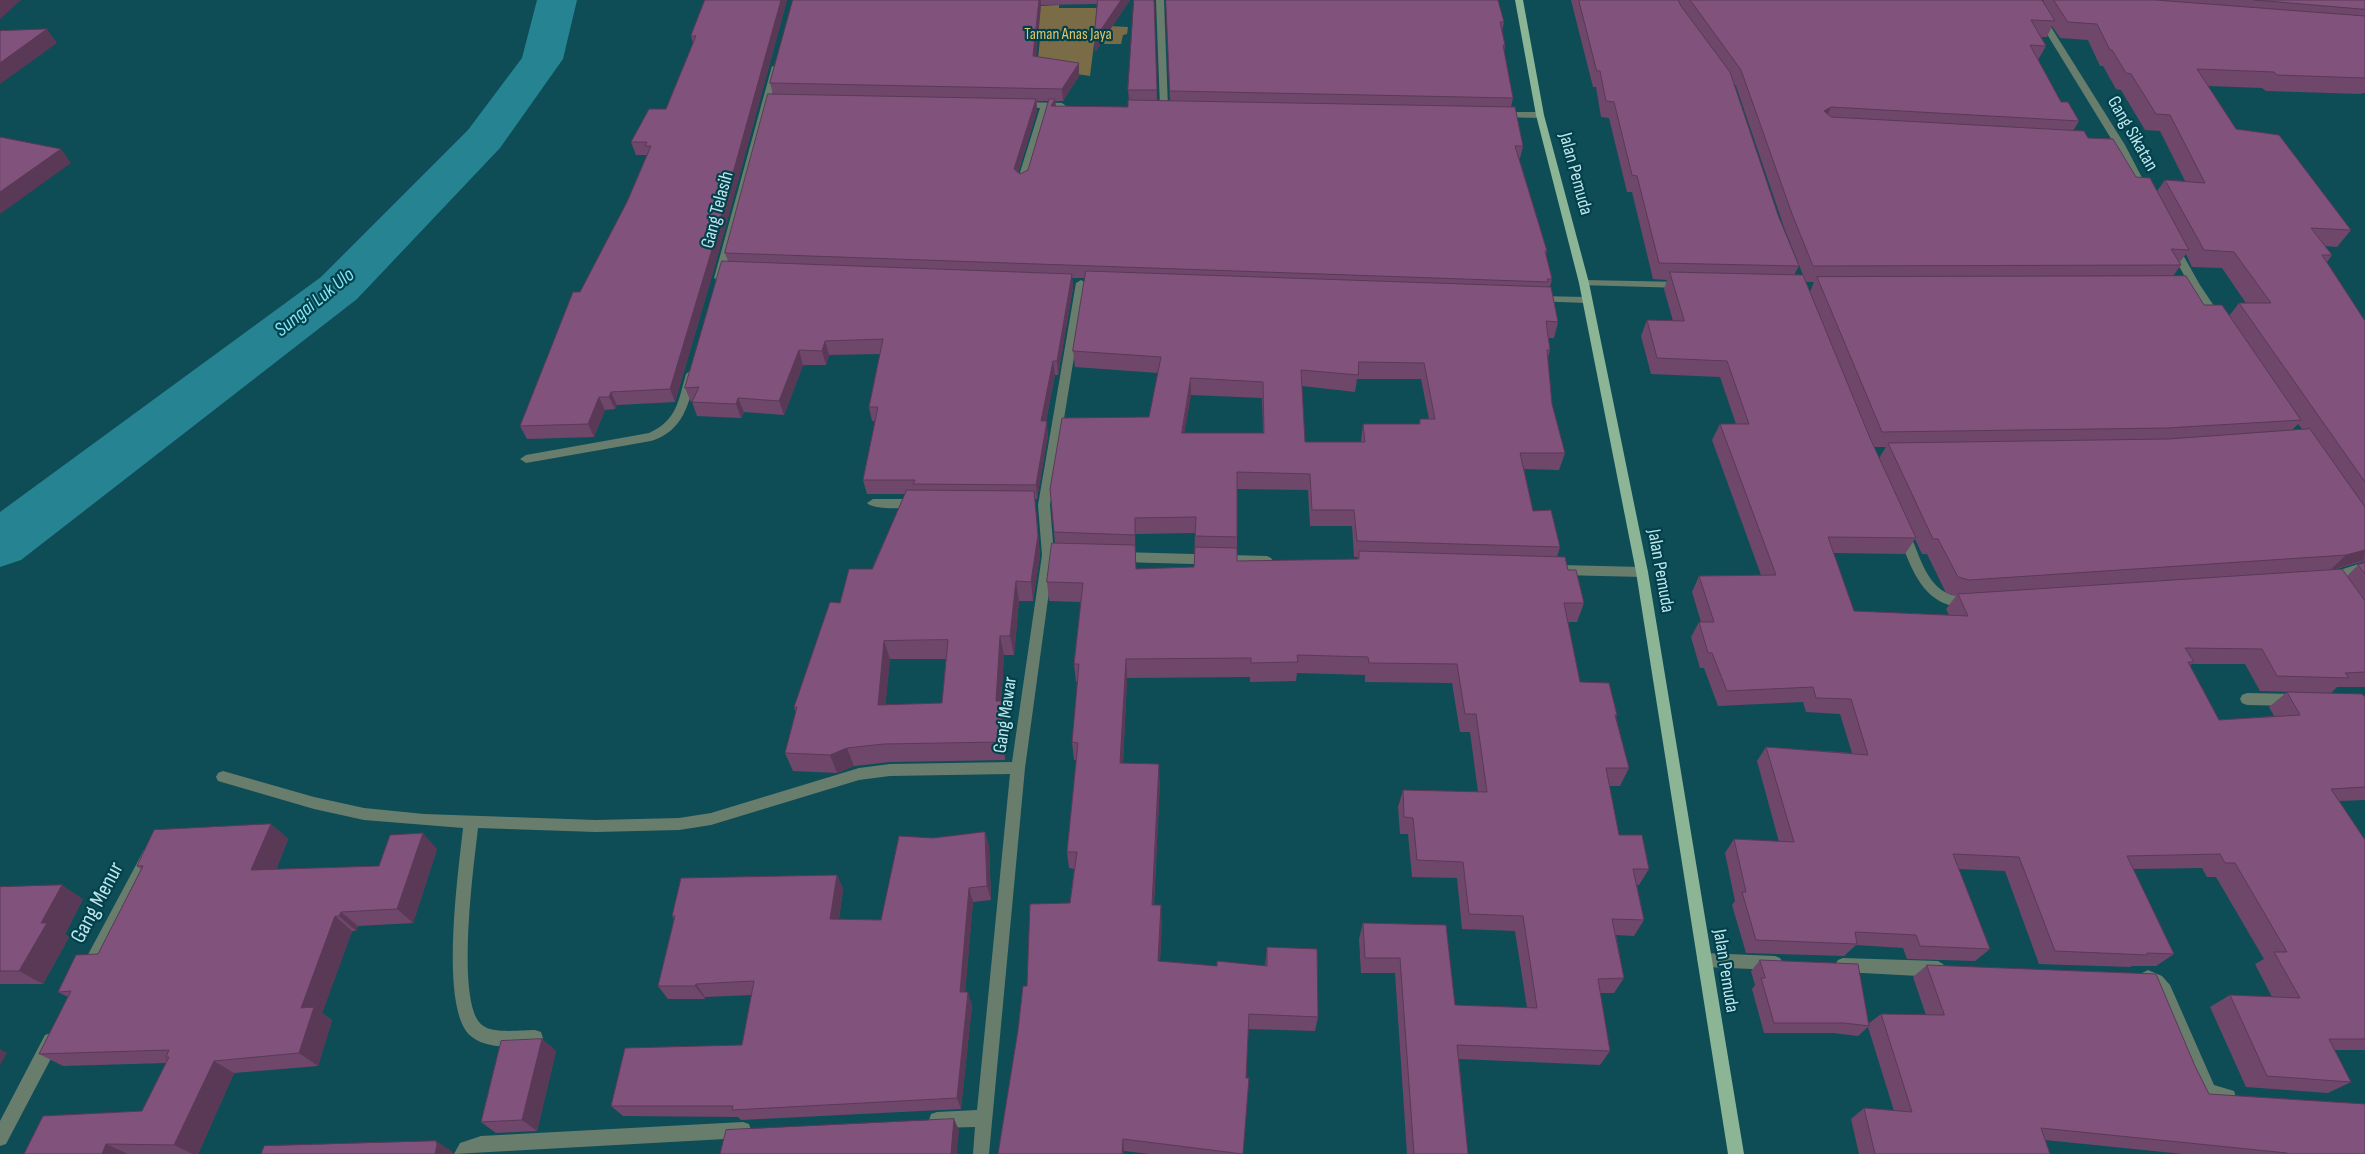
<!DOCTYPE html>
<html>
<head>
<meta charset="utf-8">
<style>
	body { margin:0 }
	canvas { display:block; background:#0e4c56 }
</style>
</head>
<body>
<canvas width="2365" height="1154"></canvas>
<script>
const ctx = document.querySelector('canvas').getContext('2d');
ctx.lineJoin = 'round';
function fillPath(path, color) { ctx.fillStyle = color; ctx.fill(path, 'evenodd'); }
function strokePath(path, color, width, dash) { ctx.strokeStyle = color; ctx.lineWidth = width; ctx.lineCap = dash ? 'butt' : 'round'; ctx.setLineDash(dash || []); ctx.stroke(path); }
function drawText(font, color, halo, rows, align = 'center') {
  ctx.font = font + ' "Sofia Sans Condensed",sans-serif'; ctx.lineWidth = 4.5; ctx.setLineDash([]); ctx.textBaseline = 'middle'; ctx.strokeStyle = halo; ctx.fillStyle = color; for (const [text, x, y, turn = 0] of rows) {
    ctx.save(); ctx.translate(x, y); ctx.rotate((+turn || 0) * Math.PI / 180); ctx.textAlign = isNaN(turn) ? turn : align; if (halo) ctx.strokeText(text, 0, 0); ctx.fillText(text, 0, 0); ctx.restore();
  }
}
fillPath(new Path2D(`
	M1059 5V8H1112L1109 26 1128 27 1127 34 1123 35 1121 44H1094L1090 76 1037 68 1040 39 990 38 1040 6Z`), '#7a6c47');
fillPath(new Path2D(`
	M537 0H577L563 59 500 148 357 299 21 560 0 567V512L321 277 468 130 522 58Z`), '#258392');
fillPath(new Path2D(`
	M1156 0H1164L1168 108 1164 111 1160 108Z
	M2026 0H2034L2125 145 2150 193 2148 195 2145 196 2140 193 2115 145Z
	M772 66 779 68 724 278 719 281 714 278Z
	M1020 102 1062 103 1066 106 1062 109 1049 108 1027 182 1022 185 1017 182 1040 108 1017 107 1016 105Z
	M1500 112H1540L1544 115 1540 118 1497 117 1496 115Z
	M2173 243 2178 246 2200 285 2222 318 2221 320H2213L2190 286 2168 246Z
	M1081 280 1086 283 1050 505 1054 555 1025 768 989 1154H973L975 1127 937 1128 931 1126 929 1120 931 1114 937 1112 977 1110 1010 774 890 776 859 780 711 825 679 830 596 832 478 828C474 864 455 1003 482 1025 492 1034 522 1030 535 1030L541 1032 543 1038 541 1044 535 1046C515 1046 489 1050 472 1037 438 1012 459 868 463 828L364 820 314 809 218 781 216 777 218 773 223 771 314 797 364 808 424 814 596 820 679 818 711 813 859 768 890 764 1012 762 1042 555 1038 505 1076 283Z
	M1584 280 1683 282 1688 285 1683 288 1580 285 1579 283Z
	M1538 296 1586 297 1591 300 1586 303 1534 301 1533 299Z
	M691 370 696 374C689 403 684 431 651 441L526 463 520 459 526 455 649 433C677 420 678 402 686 374Z
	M873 499H916L922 503C917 510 872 510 867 503Z
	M1903 527 1907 529C1919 550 1924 584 1949 594 1957 597 1965 596 1972 598L1974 602 1972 606C1964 608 1954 607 1946 604 1917 593 1908 558 1897 532Z
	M1120 552 1267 556 1271 558 1273 561 1271 564 1267 566 1120 562 1114 557Z
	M2365 562V572L2331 582 2327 580 2325 577 2327 574Z
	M1560 565 1642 567 1646 569 1648 572 1646 575 1642 577 1560 575 1556 573 1554 570 1556 567Z
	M2247 693 2295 694 2300 696 2302 700 2300 704 2295 706 2247 705 2242 703 2240 699 2242 695Z
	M149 848 154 850 156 855 154 860 94 972 89 974 84 972 81 967 84 962 144 850Z
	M1705 953 1775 956 1780 958 1783 963 1780 968 1775 970 1705 967 1700 965 1697 960 1700 955Z
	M1843 958 1938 961 1943 964 1946 969 1943 974 1938 977 1843 972 1838 970 1835 965 1838 960Z
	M2148 970 2162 976 2170 985 2214 1085 2234 1091 2236 1097 2234 1103 2228 1105 2203 1098 2158 995 2151 987 2142 983 2140 978 2142 973Z
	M51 1033 57 1035 59 1041 57 1047 6 1144 0 1146V1121L45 1035Z
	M743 1122 749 1124 751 1130 749 1136 743 1138 454 1154 460 1143 481 1136Z`), '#697d6d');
fillPath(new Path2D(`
	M1515 0H1523L1544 115 1589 283 1648 572 1744 1154H1728L1636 572 1579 283 1536 115Z`), '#8cb595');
fillPath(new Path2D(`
	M705 0H787L714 269 675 402 617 405 615 409 605 410 594 437 527 439 520 426 580 292 627 202 647 155H636L631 142 666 109 693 43 691 36Z
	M793 0H1130L1095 52 1097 4 1041 5 1036 56 1079 76 1063 101H1055L1056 106 1128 107 1129 100 1128 90 1154 0 1157 101H1170L1166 0 1504 22 1502 31 1505 45 1504 52 1513 98 1511 107 1523 146 1520 158H1519L1547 251 1546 255 1552 279 1550 287 1558 322 1554 338H1548L1550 350 1548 358 1552 404 1565 453 1559 470 1524 469 1533 511 1560 547 1557 557 1568 570 1584 603 1577 622H1568L1580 682 1617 715 1616 718 1629 768 1620 786H1609L1619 835 1649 869 1639 885H1637L1644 920 1634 936 1616 935 1624 978 1614 993H1600L1610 1051 1600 1065 1459 1059 1468 1154H1407L1395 973H1361L1359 939 1363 923 1455 1005 1527 1008 1515 931 1462 929 1457 878 1412 877 1408 834H1400L1398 807 1403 790 1478 792 1470 732H1460L1452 683 1365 682V675L1297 673 1296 681 1250 682V677L1127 678 1123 763 1160 781 1154 905 1162 921 1160 961 1217 966H1265L1267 947 1318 1017 1315 1031 1248 1029 1243 1154H1150L1124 1151V1154H998L1027 986 1070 903 1074 869 1069 868 1067 852 1076 760H1074L1072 742 1078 682H1076L1074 664 1081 602 1049 601 1047 582 1055 543 1050 489 1149 417 1158 373 1075 367 1073 351 1085 278H1072L1073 288 1058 375H1055L1046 421 1048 435 1037 499H1035L1040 555 1033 601H1019L1014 655H1004L1001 701H1004L1007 720 1005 760 890 762 854 766 837 773 793 771 785 753 796 713 794 707 840 603 872 569 905 494H867L863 480 875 421H872L869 407 880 354 829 355 826 365H803L784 415 744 412 741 418 697 416 692 402V401L691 402 685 388 728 261 725 253 773 94 770 83ZM1037 101H1049L1028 170 1020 174 1018 173 1037 111ZM1357 379H1421L1429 419H1420L1419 424H1363L1361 442H1305L1302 386 1355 392ZM1191 395 1262 398 1263 433H1184ZM1237 489 1308 490 1310 526H1352L1354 557H1358L1357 559 1237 561ZM1195 533 1194 567 1136 569 1135 534ZM890 659H946L942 703 885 705Z
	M1571 0H2042L2043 2 2044 0H2365V93H2362L2361 94 2266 91 2262 88 2208 86 2236 129 2351 230 2337 247 2325 246 2332 255 2327 262 2365 321V561L2333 570 2347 576 2358 565 2365 563V687H2337L2331 693 2260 691 2245 664H2192L2190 665 2219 720 2274 716 2269 707 2287 692 2365 697V800L2339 801 2365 840V1050H2334L2351 1082 2328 1093 2246 1087 2210 1007 2230 995 2272 997 2255 964 2264 959 2216 877H2207L2202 868 2133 869 2174 954 2156 966H2132L2130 967 2039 964 2005 871 1958 869 1990 949 1975 961 1907 959 1903 948 1856 945 1844 956 1746 953 1732 905 1735 901 1725 853 1734 839 1779 842 1757 761 1766 747 1852 753 1840 714 1806 712 1803 702 1718 706 1704 668H1700L1691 637 1699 622H1701L1692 592 1699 576 1761 575 1712 440 1720 424H1736L1720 377 1651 374 1641 336 1647 320 1673 321 1664 289 1667 280 1653 279 1632 192H1627L1609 118 1601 117 1596 87H1593ZM2052 26 2060 38 2088 40 2100 66H2103L2116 89 2121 90 2145 130 2160 131 2185 181 2165 180 2157 191 2136 177 2088 138 2073 131 2079 121 2061 102 2038 60 2046 46 2041 37H2047ZM1734 84 1736 86 1785 230 1803 275H1794L1799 266 1778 215ZM2186 254 2192 267 2222 268 2246 303H2239L2229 316 2204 305 2173 276 2181 265 2180 262ZM1806 282H1814L1810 292ZM2298 424 2302 429 2292 430ZM1874 447H1886L1879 458ZM1915 539 1922 554H1927L1946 593 1956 596 1946 609 1949 615 1854 611 1833 553 1905 554Z
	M271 824 288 839 276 870 379 866 437 849 413 923 358 926 356 931H352L322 1013 332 1020 318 1066 234 1073 198 1154H24L142 1111 166 1063 63 1066 39 1054 68 997 58 992 98 954 141 869 137 866Z
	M985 832 989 846 991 900 973 902 965 992 972 1005 961 1109 741 1120 738 1117 623 1116 611 1106 742 1045 752 995 705 997V999H668L658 986 674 919 672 916 837 875 843 889 839 919 881 920 933 838Z
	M0 887 83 899 65 934 69 937 43 984H0Z
	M1760 960 1868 1024 1881 1014 1926 1015 1913 977 1927 965 2195 1066 2209 1094 2365 1154H2183L2045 1140 2050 1154H1859L1851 1119 1864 1108 1894 1111 1868 1027 1858 1036 1833 1033H1764L1752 989 1755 985 1751 971Z
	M542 1039 556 1051 537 1131 496 1133 481 1122Z`), '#6f476b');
fillPath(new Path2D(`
	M0 0H21L0 19Z
	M781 0H787L714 269 675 402 670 389Z
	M1039 0H1041V5L1035 69 1033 56Z
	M1121 0H1130L1095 52 1094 40Z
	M47 29 57 43 0 84V63Z
	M1079 63V76L1063 101 1062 89Z
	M1036 99 1037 111 1015 181 1014 169Z
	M1055 99 1056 111 1051 106Z
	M1831 107 1824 123V111Z
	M61 149 71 163 0 214V192Z
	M1072 274 1073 288 1058 375 1057 361Z
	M825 341 829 355 826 365 822 351Z
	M799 350 803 365 784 415 779 401Z
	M1053 361 1055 375 1043 435 1041 421Z
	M1191 378V395L1182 449V433Z
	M611 392 617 405 615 409 609 397Z
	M599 397 605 410 594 437 588 424Z
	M738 398 744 412 741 418 736 404Z
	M1047 421 1048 435 1037 499 1036 485Z
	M1034 491 1040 555 1033 601 1031 582Z
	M2365 550 2364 560 2329 571 2346 555Z
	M1016 581 1019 601 1014 655 1010 636Z
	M1000 636 1004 655 1000 720 996 701Z
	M884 641 890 659 884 723 878 705Z
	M1126 659 1127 678 1122 780 1120 763Z
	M1004 701 1007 720 1005 760 1002 742Z
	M847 748 854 766 837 773 830 755Z
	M1159 764 1160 781 1153 920 1152 905Z
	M271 824 288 839 270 885 251 870Z
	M985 832 989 846 991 900 987 886Z
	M423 833 437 849 413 923 397 909Z
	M837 875 843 889 837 932 830 919Z
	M62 885 83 899 65 934 69 937 43 984 19 971 41 923Z
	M969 888 973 902 964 1005 960 992Z
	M1161 905 1162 921 1159 976 1158 961Z
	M341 912 358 926 356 931 339 916Z
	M335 916 352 931 322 1013 332 1020 318 1066 299 1053 301 1008Z
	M696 984 705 997V999L695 986Z
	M968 992 972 1005 961 1109 957 1098Z
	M542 1039 556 1051 537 1131 522 1120Z
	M0 1049 7 1053 0 1065Z
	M214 1061 234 1073 198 1154H193L174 1145Z
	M954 1119 959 1130 957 1154H951Z
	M1123 1139 1124 1151V1154H1122Z
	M436 1141 453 1152V1154H435Z
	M106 1144 128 1154H102Z`), '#5a3957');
const building = new Path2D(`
	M705 0H781L710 256 670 389 611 392 609 397H599L588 424 520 426 573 292H580L627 202 651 146H645L647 142H631L649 109H666L696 36H691Z
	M793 0H1039L1033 56 1079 63 1062 89 770 83Z
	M1098 0H1121L1094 40Z
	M1134 0H1154L1157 90H1128Z
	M1166 0H1498L1504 22H1500L1505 45H1503L1513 98 1170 91Z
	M1579 0H1678L1681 6 1730 72 1778 215 1799 266 1659 263 1637 176 1632 175 1614 102 1606 101 1600 71H1597Z
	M1690 0H2042L2055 21 2031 20 2046 46 2030 45 2061 102H2068L2079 121 1831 107 1824 111 1831 117 2084 131 2088 138 2113 139 2136 177 2150 178 2189 250 2171 249 2181 265 1813 266 1792 214 1741 70 1693 4Z
	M2054 0H2156L2365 16V78L2277 75 2274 72 2197 69 2236 129 2279 135 2351 230 2311 228 2332 255H2322L2365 321V482L2239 303H2271L2234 252 2204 250 2165 180 2205 183 2170 115 2156 114 2131 74 2126 73 2112 50H2110L2097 24 2068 22Z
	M2255 0H2365V9Z
	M47 29 0 63V31Z
	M768 94 1036 99 1014 169 1020 174 1028 170 1049 99H1055L1051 106 1128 107V100L1515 107 1523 146H1515L1547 251H1545L1552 279H1547L1548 282 725 253Z
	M0 137 61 149 0 192Z
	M722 261 1072 274 1057 361H1053L1041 421H1047L1036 485 913 484 915 480H863L878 407H869L883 339 825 341 822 351 799 350 779 401 738 398 736 404 692 402 699 387 685 388Z
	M1086 271 1551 287 1558 322 1546 321 1550 350H1547L1552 404 1565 453H1520L1533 511 1551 510 1560 547 1357 541 1354 510H1312L1310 474 1237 472V537L1195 536 1196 517 1135 518V535L1054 532 1050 489 1062 418 1149 417 1161 357 1073 351ZM1359 362 1424 363 1435 419H1420V424H1363L1365 442H1305L1301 370 1358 375ZM1191 378 1263 382 1264 433H1182Z
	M1670 272 1803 275 1870 438 1916 538 1828 537 1854 611 1968 616 1958 594 2342 569 2365 601V672L2345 673 2349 678 2277 676 2262 649 2185 648 2194 662H2188L2219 720 2300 715 2287 692 2362 694 2365 697V787L2331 789 2365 840V1039H2329L2351 1082 2267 1076 2230 995 2300 998 2274 952H2287L2235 863H2225L2220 854 2127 856 2174 954 2147 953V955L2055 951 2019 857 1953 854 1990 949 1920 946 1916 935 1855 932 1857 944 1756 940 1742 892H1746L1734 839 1794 842 1766 747 1868 755 1851 699 1816 698 1813 687 1727 691 1712 653H1708L1699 622H1714L1699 576 1776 575 1720 424H1749L1727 361 1657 358 1647 320 1684 321Z
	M2186 276 2204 305H2222L2301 420 2167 428 1882 432 1817 277Z
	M2310 429 2365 507V550L2346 555 1969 580 1958 577 1938 539H1933L1888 443 2168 439Z
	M907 490 1034 491 1038 535 1031 582 1016 581 1010 636H1000L996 701H1004L1002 742 884 744 847 748 830 755 785 753 797 707H794L830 602 840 603 849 569H872ZM948 640 942 703 878 705 884 641Z
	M1052 543 1135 545 1136 569 1194 567 1195 547 1237 548V561L1359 559V551L1565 557 1568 570H1576L1584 603H1564L1580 682 1609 683 1617 715H1615L1629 768H1606L1619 835H1642L1649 869H1633L1644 920 1612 919 1624 978 1598 979 1610 1051 1457 1045 1468 1154H1414L1400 958H1365L1363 923 1446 925 1455 1005 1537 1008 1523 916 1469 914 1463 862 1417 860 1413 818 1404 817 1403 790 1487 792 1476 714H1465L1457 664 1369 663 1368 657 1297 655 1298 662 1251 663V658L1126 659 1120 763 1159 764 1152 905H1161L1158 961 1217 966V961L1267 966V947L1317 949 1318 1017 1249 1014 1246 1078H1249L1243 1154 1123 1139 1122 1154H998L1018 1030 1023 986H1027L1030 904 1070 903 1077 852H1067L1078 743 1072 742 1079 664H1074L1083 583 1047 582Z
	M2365 563V574L2358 565Z
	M271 824 251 870 379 866 390 835 423 833 397 909 341 912 339 916H335L301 1008 314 1007 299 1053 214 1061 174 1145 106 1144 102 1154H24L43 1116 142 1111 169 1057H166L169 1050 39 1054 71 991 58 992 73 961 76 955 98 954 143 866H137L154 830Z
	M985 832 987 886 969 888 960 992H968L957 1098 732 1110 733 1106H611L625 1048 742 1045 754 981 696 984 695 986H658L675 916H672L681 878 837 875 830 919 881 920 899 836 933 838Z
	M62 885 41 923H47L19 971H0V887Z
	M1760 960 1858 964 1869 1026 1844 1023H1774L1761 978H1765Z
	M1927 965 2156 974 2195 1066 2209 1094 2365 1104V1154H2287V1153L2041 1128 2050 1154H1875L1864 1108 1912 1112 1881 1014 1944 1015Z
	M542 1039 522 1120 481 1122 501 1041Z
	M954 1119 951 1154H720L726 1130Z
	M436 1141 437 1145 435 1154H261L264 1146Z`);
fillPath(building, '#81527c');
strokePath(building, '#5a3957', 1);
drawText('16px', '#e2c267', '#00414b', [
	["Taman Anas Jaya",1068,35]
]);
drawText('19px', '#c1e4eb', '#00414b', [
	["Gang Sikatan",2132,134,60],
	["Jalan Pemuda",1575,174,75],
	["Gang Telasih",718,210,-75],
	["Jalan Pemuda",1660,571,80],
	["Gang Mawar",1006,715,-82],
	["Jalan Pemuda",1725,971,81]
]);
drawText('italic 20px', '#86e5f7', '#00414b', [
	["Sungai Luk Ulo",315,303,-39]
]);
drawText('22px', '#c1e4eb', '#00414b', [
	["Gang Menur",98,903,-62]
]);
</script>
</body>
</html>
